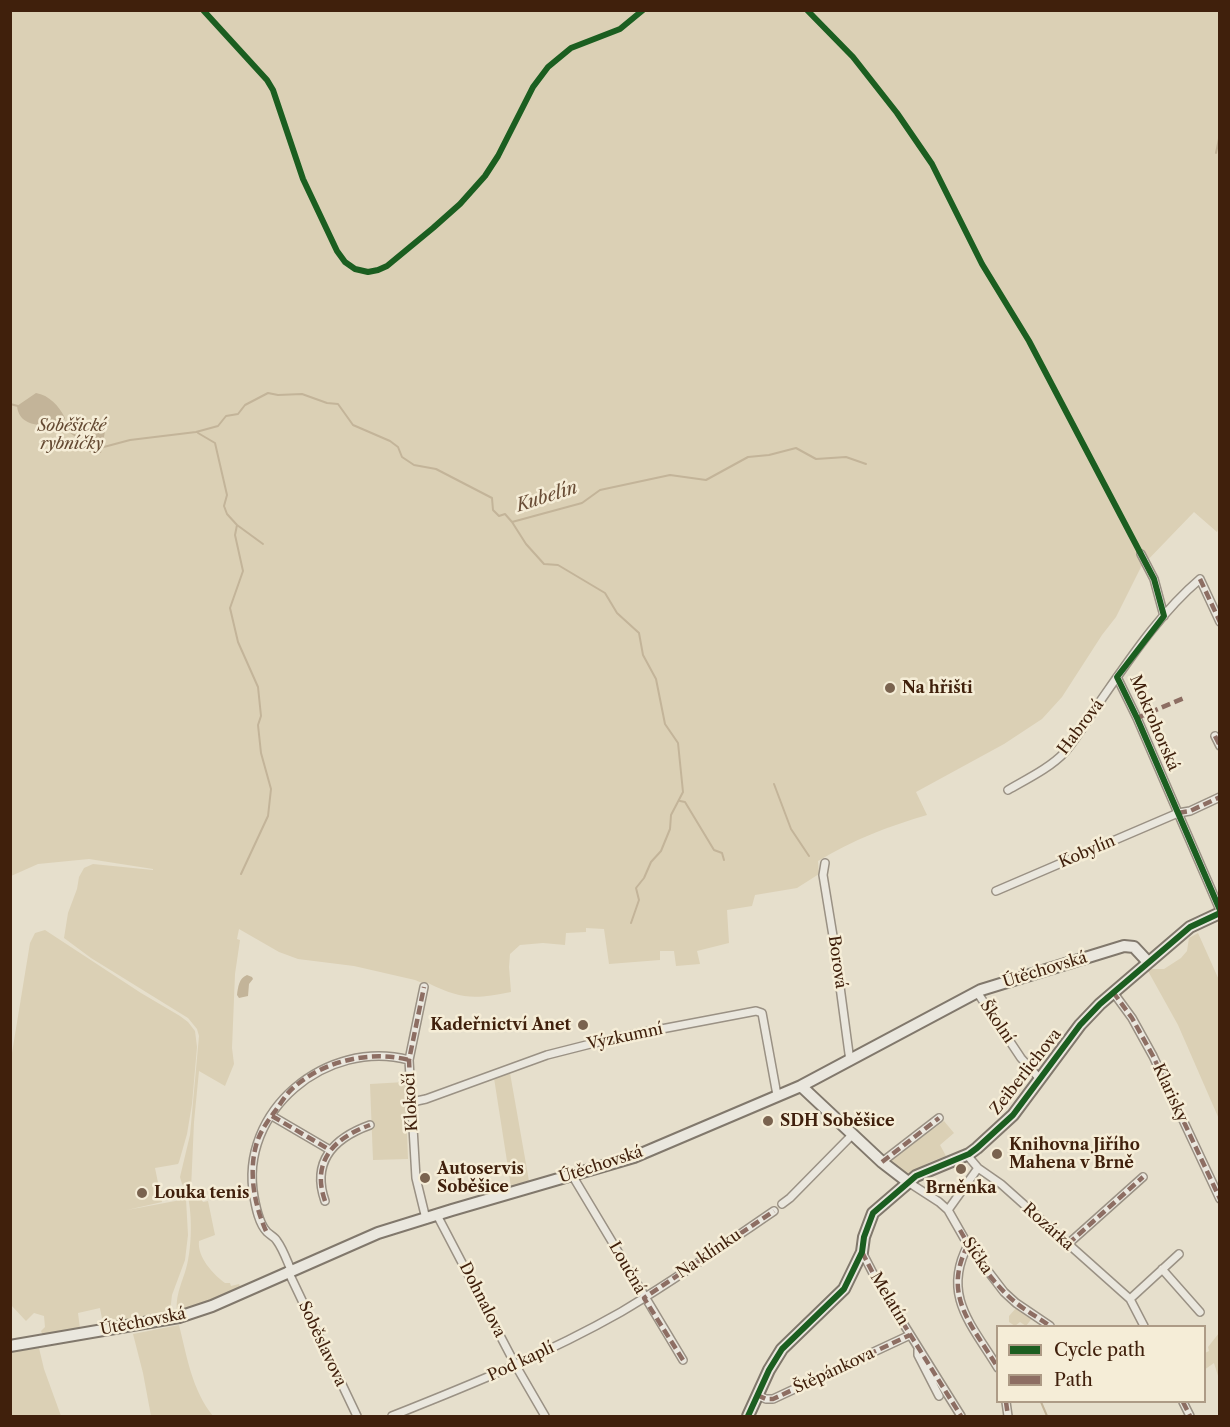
<!DOCTYPE html>
<html>
<head>
<meta charset="utf-8">
<style>
	body { margin:0 }
	#map { position:relative; width:1230px; height:1427px; overflow:hidden; background:#e6dfcc; font-family:"Libre Caslon Text",serif }
	canvas { display:block }
	.frame { position:absolute; inset:0; border:12px solid #40200c; pointer-events:none }
	.legend { position:absolute; left:996px; top:1325px; width:210px; height:78px; box-sizing:border-box; background:#f5edd7; border:2px solid #ad9b86; margin:0; padding:8px 10px; list-style:none; font-size:18px; color:#40200c }
	.legend li { display:flex; align-items:center; gap:12px; height:30px }
	.legend b { width:30px; border:2px solid #ad9b86 }
</style>
</head>
<body>
<div id="map">
<canvas width="1230" height="1427"></canvas>
<div class="frame"></div>
<ul class="legend">
<li><b style="height:8px;background:#1b5e20"></b>Cycle path</li>
<li><b style="height:8px;background:#8d6e63"></b>Path</li>
</ul>
</div>
<script>
const ctx = document.querySelector('canvas').getContext('2d');
ctx.lineJoin = 'round';
function fillPath(path, color) { ctx.fillStyle = color; ctx.fill(path, 'evenodd'); }
function strokePath(path, color, width, dash) { ctx.strokeStyle = color; ctx.lineWidth = width; ctx.lineCap = dash ? 'butt' : 'round'; ctx.setLineDash(dash || []); ctx.stroke(path); }
function drawText(font, color, halo, rows, align = 'center') {
  ctx.font = font + ' "Libre Caslon Text",serif'; ctx.lineWidth = 5; ctx.setLineDash([]); ctx.textBaseline = 'middle'; ctx.strokeStyle = halo; ctx.fillStyle = color; for (const [text, x, y, turn = 0] of rows) {
    ctx.save(); ctx.translate(x, y); ctx.rotate((+turn || 0) * Math.PI / 180); ctx.textAlign = isNaN(turn) ? turn : align; if (halo) ctx.strokeText(text, 0, 0); ctx.fillText(text, 0, 0); ctx.restore();
  }
}
fillPath(new Path2D(`
	M11 11H1219L1220 524 1217 532 1194 512 1141 567 1116 617 1102 635 1062 697 1042 719 1004 744 916 792 927 815C889 826 853 840 818 861L819 874 797 888 755 895 752 906 727 910 729 943 697 951 700 964 676 966 674 951H660V960L609 964 604 929 586 928V932L566 933 565 945 543 943 520 945 510 954 509 967 511 992C475 999 462 1000 428 983L427 985 415 980 354 966 298 959 279 952 239 929 237 939 240 940 235 974 232 1048 234 1064 225 1086 199 1071 194 1122 191 1189H187L182 1184 180 1177 190 1135 199 1036 197 1029 188 1018 91 958 64 938 68 913 77 889 79 877 84 868 93 864 153 870V869L89 859 38 864 11 876Z
	M45 930 141 993 180 1016 188 1022 195 1031 197 1047 192 1104 187 1134 179 1162 178 1164 155 1168 162 1202 127 1210 186 1199 188 1235 185 1260 172 1295 170 1312 167 1316 111 1325 110 1323 103 1324 100 1308 78 1313 80 1329 43 1336 41 1331 45 1327 44 1316 34 1313 26 1321 11 1305V1059L30 943 35 933Z
	M1198 933 1219 980V1119L1178 1025 1148 971 1151 969H1164L1181 958 1187 951 1189 938Z
	M510 1073 529 1181 511 1187 494 1078Z
	M405 1082 408 1159 373 1160 370 1084Z
	M944 1121 954 1133 940 1145 946 1156 930 1162 907 1175 890 1161Z
	M187 1193H198L203 1202 208 1201 215 1235 199 1241C197 1257 213 1274 225 1283H230L231 1286 239 1284 240 1286 238 1289 181 1312 177 1311C175 1292 185 1278 188 1260 192 1242 192 1210 187 1193Z
	M1017 1307 1033 1317 1026 1326 1020 1322 1015 1326 1009 1322V1316Z
	M179 1325C187 1357 192 1390 213 1416H151L143 1373 133 1334Z
	M1219 1333V1379L1214 1363 1204 1370 1205 1353 1209 1351 1208 1347Z
	M39 1348 44 1369 61 1416H11V1352Z`), '#dbd0b5');
fillPath(new Path2D(`
	M36 393C49 395 59 406 65 418L61 425C45 426 19 428 17 406Z
	M95 420 104 422 106 426 101 453 89 452C83 441 88 429 95 420Z
	M247 975 252 977 253 979 249 984 248 996 239 998 237 995C238 987 239 978 247 975Z`), '#c3b499');
strokePath(new Path2D(`
	M1216 153 1220 134
	M10 404 18 406
	M58 422 87 445
	M198 433 215 443 227 495 224 506 227 514 237 525 235 535 243 571 230 608 238 642 258 687 261 716 258 725 261 753 271 789 268 816 241 874
	M100 448 130 440 196 432 218 426 226 416 238 414 245 405 268 393 278 395 302 394 327 403 338 404 353 425 390 441 398 447 402 457 414 465 436 469 492 498 493 510 499 516 505 514 512 522 582 503 600 490 670 475 706 480 748 457 769 455 796 448 816 459 846 457 866 464
	M512 522 526 544 544 564 558 565 605 593 617 613 639 633 643 655 656 679 665 724 678 743 683 792 671 815 670 829 661 851 651 862 644 878 636 888 639 900 631 923
	M237 525 263 544
	M774 784 791 829 809 856
	M680 801 685 802 714 850 722 853 724 860
	M1041 1402 1047 1416`), '#c3b499', 2);
const street = new Path2D(`
	M1141 554 1154 579 1164 616
	M1117 677 1137 718 1220 910
	M1215 736 1220 746
	M1008 790C1027 779 1050 768 1065 752 1078 737 1088 719 1099 703 1129 660 1160 613 1200 579L1220 622
	M825 863 823 875 834 942 850 1061
	M996 891 1178 813 1190 811 1220 797
	M424 987 409 1060 416 1178 426 1219
	M977 992 1021 1058 1039 1078
	M1113 992 1132 1018 1153 1056 1220 1199
	M412 1102 426 1099 547 1055 614 1038 756 1011 762 1013 777 1095
	M272 1116 330 1150
	M967 1155 978 1168 1001 1184 1130 1299 1144 1326
	M882 1162 939 1118
	M572 1175 683 1360
	M908 1182 939 1202 948 1210 968 1245 1004 1292 1016 1303 1050 1326
	M325 1201C311 1161 334 1138 370 1125
	M782 1204 790 1198 852 1135
	M948 1210 978 1168
	M437 1215 516 1366 545 1416
	M1068 1244 1143 1177
	M968 1245C941 1296 973 1326 998 1368
	M862 1252 878 1283 961 1416
	M1162 1269 1200 1312
	M291 1270C287 1261 283 1249 277 1241 275 1237 270 1235 267 1232 259 1224 256 1208 254 1197 238 1111 327 1038 409 1060
	M288 1271 357 1416
	M1130 1299 1179 1254
	M918 1350V1355L939 1396
	M757 1395 766 1399H773L910 1335
	M1006 1402 1008 1416
	M1183 1402 1190 1416
	M392 1416C470 1385 547 1354 621 1312 674 1281 724 1245 774 1211`);
const secondary = new Path2D(`
	M801 1086 882 1162 908 1182
	M10 1346 179 1317 212 1306 378 1233 452 1210 634 1157 801 1086 981 990 1124 946 1134 947 1148 962
	M748 1416 769 1370 782 1349 844 1289 862 1252 864 1237 873 1213 916 1176 969 1154 977 1148 1013 1115 1080 1025 1100 1004 1190 927 1220 913`);
strokePath(street, '#9a9184', 10);
strokePath(secondary, '#81786c', 14);
strokePath(street, '#eae7de', 7);
strokePath(secondary, '#eae7de', 10);
strokePath(new Path2D(`
	M1200 579 1220 622
	M1137 718 1184 698
	M1215 736 1220 746
	M1178 813 1190 811 1220 797
	M1113 992 1132 1018 1153 1056 1220 1199
	M410 1081 409 1060 424 987
	M272 1116 330 1150
	M882 1162 939 1118
	M325 1201C311 1161 334 1138 370 1125
	M960 1230C974 1255 992 1283 1015 1302 1026 1311 1039 1318 1050 1326
	M266 1231C254 1204 248 1171 257 1142 261 1130 269 1119 276 1110 281 1103 286 1094 293 1088 323 1061 370 1050 409 1060
	M1068 1244 1143 1177
	M968 1245C941 1296 973 1326 998 1368
	M862 1252 878 1283 961 1416
	M683 1360 644 1298 774 1211
	M757 1395 766 1399H773L910 1335
	M1006 1402 1008 1416
	M1183 1402 1190 1416`), '#8d6e63', 4.5, [9, 4.5]);
strokePath(new Path2D(`
	M203 10 267 80 273 90 303 179 337 251 345 262 355 269 368 272 378 270 387 266 433 228 460 204 485 176 498 156 533 87 548 67 571 48 620 29 643 10
	M807 10 853 57 897 113 932 164 982 264 1029 341 1154 579 1164 616 1117 677 1137 718 1220 910
	M748 1416 769 1370 782 1349 844 1289 862 1252 864 1237 873 1213 916 1176 969 1154 977 1148 1013 1115 1080 1025 1100 1004 1190 927 1220 913`), '#1b5e20', 6);
for (const [x, y, r, color] of [
	[890,688,6,"#7a634f"],
	[583,1025,6,"#7a634f"],
	[768,1121,6,"#7a634f"],
	[997,1154,6,"#7a634f"],
	[961,1169,6,"#7a634f"],
	[425,1178,6,"#7a634f"],
	[142,1193,6,"#7a634f"]
]) { const dot = new Path2D(); dot.arc(x, y, r, 0, 2 * Math.PI); ctx.fillStyle = color; ctx.fill(dot); strokePath(dot, '#f5edd7', 2); }
drawText('italic 16px', '#644932', '#f5edd7', [
	["Soběšické",72,426],
	["rybníčky",72,444]
]);
drawText('bold 16px', '#40200c', '#f5edd7', [
	["Na hřišti",902,688],
	["Kadeřnictví Anet",571,1025,"right"],
	["SDH Soběšice",780,1121],
	["Knihovna Jiřího",1009,1145],
	["Mahena v Brně",1009,1163],
	["Autoservis",437,1169],
	["Soběšice",437,1187],
	["Brněnka",961,1188,"center"],
	["Louka tenis",154,1193]
], 'left');
drawText('16px', '#40200c', '#f5edd7', [
	["Mokrohorská",1154,723,67],
	["Habrová",1081,727,-53],
	["Kobylín",1087,852,-23],
	["Borová",837,962,82],
	["Útěchovská",1045,970,-17],
	["Školní",997,1022,56],
	["Výzkumní",625,1037,-12],
	["Zeiberlichova",1026,1072,-52],
	["Klarisky",1170,1093,65],
	["Klokočí",411,1102,-93],
	["Útěchovská",601,1165,-18],
	["Rozárka",1048,1227,42],
	["Na klínku",709,1254,-34],
	["Síčka",977,1256,56],
	["Loučná",627,1268,60],
	["Melatín",889,1299,59],
	["Dohnalova",482,1300,63],
	["Útěchovská",143,1322,-11],
	["Soběslavova",322,1344,65],
	["Pod kaplí",521,1362,-25],
	["Štěpánkova",834,1371,-25]
]);
drawText('italic 18px', '#694d36', '#f5edd7', [
	["Kubelín",547,497,-18]
]);
</script>
</body>
</html>
